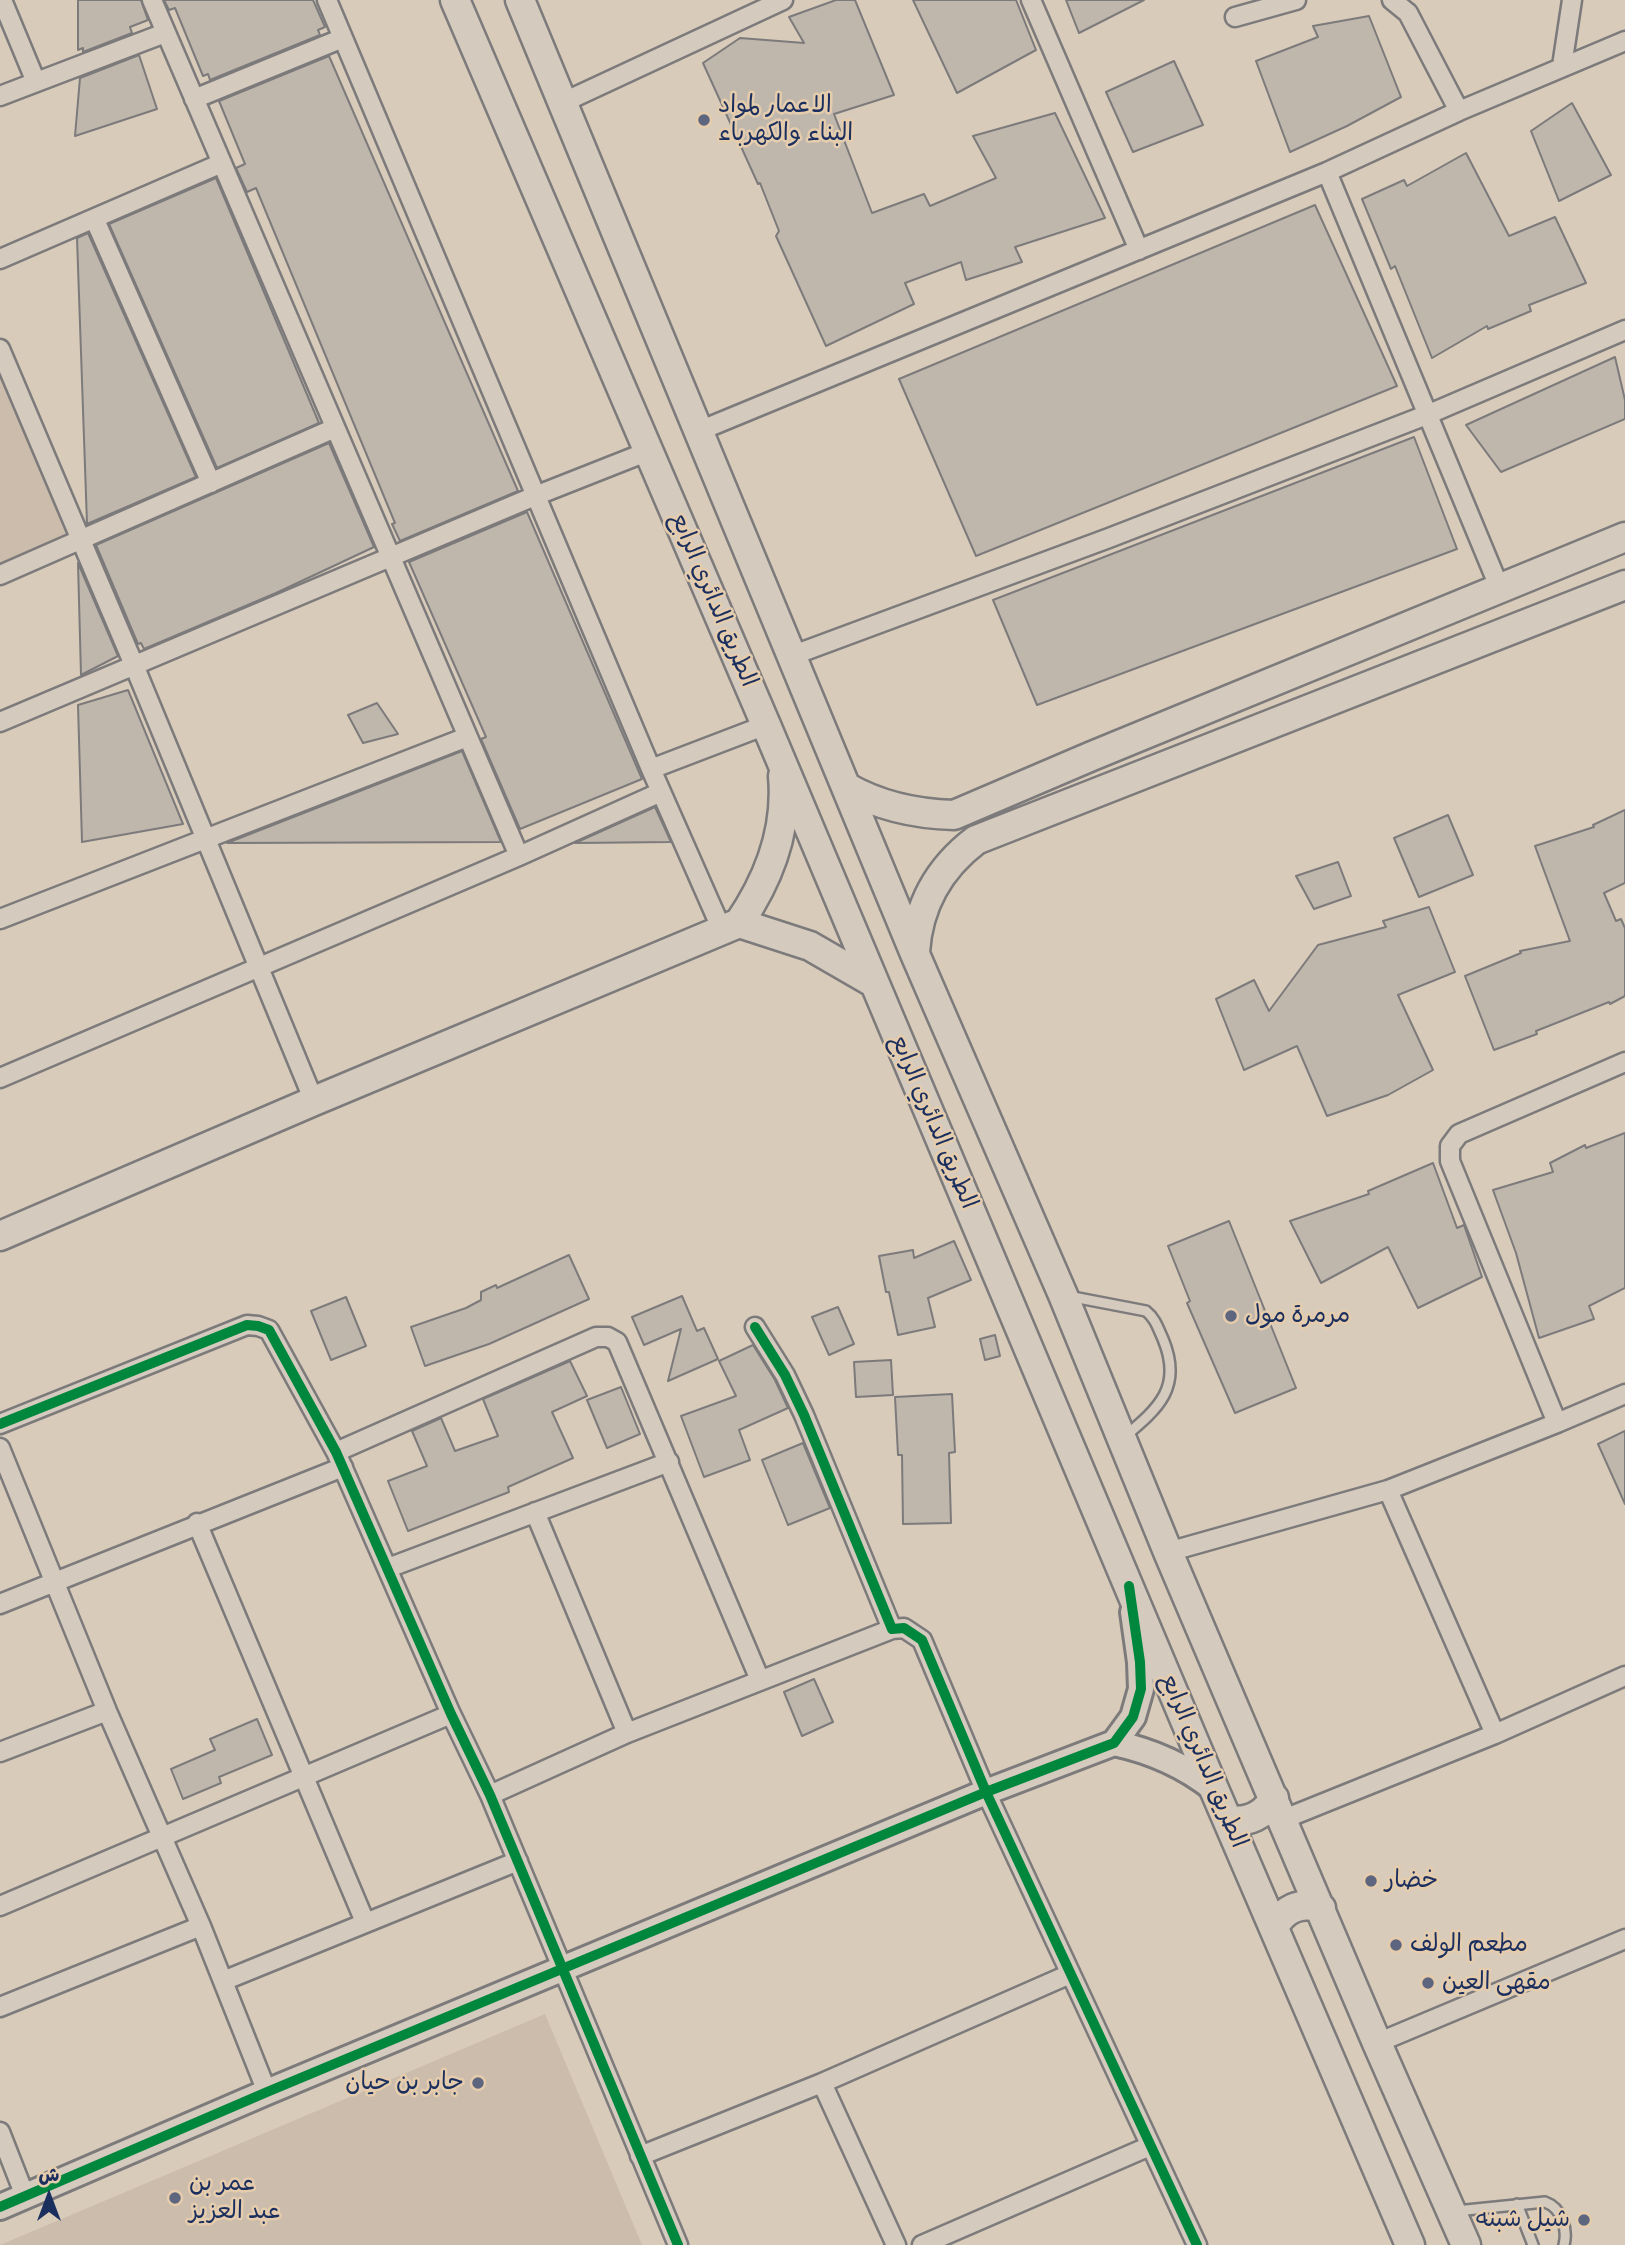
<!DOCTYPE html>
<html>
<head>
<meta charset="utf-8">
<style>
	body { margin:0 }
	#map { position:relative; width:1625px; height:2245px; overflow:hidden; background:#d8cbba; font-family:Pangolin,"Playpen Sans Arabic",sans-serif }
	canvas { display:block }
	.north { position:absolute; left:14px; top:2161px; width:70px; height:70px; -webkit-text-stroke:5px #e5ccad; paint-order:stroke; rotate:0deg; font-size:19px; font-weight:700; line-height:28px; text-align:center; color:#1b2f5e }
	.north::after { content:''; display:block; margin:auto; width:24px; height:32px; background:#1b2f5e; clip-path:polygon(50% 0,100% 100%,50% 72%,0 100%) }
</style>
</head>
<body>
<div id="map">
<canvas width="1625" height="2245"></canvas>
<div class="north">ش</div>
</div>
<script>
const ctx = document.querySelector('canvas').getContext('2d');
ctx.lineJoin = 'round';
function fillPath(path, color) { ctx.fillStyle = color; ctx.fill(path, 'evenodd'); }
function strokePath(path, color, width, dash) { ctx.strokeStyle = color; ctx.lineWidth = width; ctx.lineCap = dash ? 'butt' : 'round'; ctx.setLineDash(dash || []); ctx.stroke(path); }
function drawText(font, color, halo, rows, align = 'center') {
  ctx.font = font + ' Pangolin,"Playpen Sans Arabic",sans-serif'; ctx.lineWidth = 5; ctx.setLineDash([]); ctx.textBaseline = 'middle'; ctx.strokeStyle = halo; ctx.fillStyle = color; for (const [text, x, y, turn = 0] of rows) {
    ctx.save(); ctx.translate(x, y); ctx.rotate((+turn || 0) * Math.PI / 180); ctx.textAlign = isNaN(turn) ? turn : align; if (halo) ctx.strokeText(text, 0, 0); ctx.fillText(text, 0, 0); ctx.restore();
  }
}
fillPath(new Path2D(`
	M0 357 74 539 0 571Z
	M545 2014 642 2245H0L220 2152Z`), '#ccbcab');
const building = new Path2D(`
	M78 0H141L148 20 130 27 132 33 83 52V48L78 50Z
	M164 0H313L325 27 318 30 320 35 210 80 208 74 203 76 175 8 169 10Z
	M836 0H855L894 95 834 114 872 213 924 194 930 206 996 178 973 136 1055 113 1105 218 1015 247 1022 262 966 280 961 262 905 283 914 304 826 346 776 236 779 231 760 183 758 184 703 63 740 38 804 43 789 17Z
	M913 0H1016L1036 50 957 93Z
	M1066 0H1144L1079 33Z
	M1369 16 1401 97 1347 126 1290 152 1256 61 1318 37 1313 26Z
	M139 55 157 109 75 136 80 78Z
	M329 56 518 491 400 541 392 524 395 523 256 188 247 192 236 168 245 164 219 101Z
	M1174 61 1203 125 1133 152 1106 92Z
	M1572 103 1611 175 1559 201 1531 131Z
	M1466 153 1509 236 1555 217 1586 283 1529 305 1531 311 1488 329 1487 326 1432 358 1395 266 1391 269 1362 199 1404 180 1407 186Z
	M216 178 319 423 217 468 109 224Z
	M1315 205 1397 386 976 556 899 379Z
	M88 233 196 477 87 524 77 238Z
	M1615 357 1625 400V419L1501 472 1466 425Z
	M1414 437 1457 549 1037 705 993 600Z
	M329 443 374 547 276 593 144 649 141 643 138 644 96 545Z
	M527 512 642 779 520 829 481 739 486 737 409 562Z
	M78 563 118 656 81 675Z
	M128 690 183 824 82 842 78 705Z
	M377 703 398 734 363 743 348 715Z
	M462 751 501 842 227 843Z
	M655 807 671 842 575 843Z
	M1625 810V883L1604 893 1616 921 1621 919 1625 928V996L1610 1004 1609 1002 1536 1031 1537 1034 1494 1050 1465 976 1521 953 1520 951 1570 941 1535 846 1594 827 1593 825Z
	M1448 815 1473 875 1419 897 1394 838Z
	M1338 862 1351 896 1314 909 1296 876Z
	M1429 907 1455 972 1398 995 1433 1070 1388 1095 1327 1116 1297 1046 1244 1070 1216 999 1254 980 1269 1011 1318 945 1386 927 1383 921Z
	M1625 1133V1288L1589 1306 1594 1319 1539 1338 1516 1253 1493 1190 1553 1172 1550 1163 1585 1145 1586 1148Z
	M1433 1163 1457 1228 1464 1225 1482 1277 1418 1308 1388 1247 1321 1283 1290 1221 1369 1194 1368 1191Z
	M1229 1221 1296 1388 1235 1413 1187 1303 1190 1301 1168 1246Z
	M954 1241 971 1280 928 1298 935 1327 898 1335 889 1292H886L879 1256 913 1250 914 1258Z
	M569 1255 589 1299 489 1344 425 1366 411 1327 466 1308 481 1300V1292L496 1285 497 1288Z
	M682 1296 697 1331 704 1328 718 1359 668 1381 681 1329 644 1345 632 1317Z
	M346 1297 366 1346 331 1360 311 1311Z
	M838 1307 854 1344 829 1355 812 1317Z
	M995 1335 1000 1356 985 1360 980 1339Z
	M753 1345 775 1380 788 1408 739 1430 750 1460 704 1477 681 1416 736 1396 719 1361Z
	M891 1360 893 1395 856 1397 854 1362Z
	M570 1361 587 1396 552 1412 573 1458 508 1487 509 1492 408 1531 388 1481 427 1466 412 1431 441 1418 455 1451 498 1436 483 1399Z
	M621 1387 640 1434 607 1448 587 1400Z
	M952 1394 955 1452 949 1453 951 1523 903 1524 902 1455H898L895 1397Z
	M1625 1431V1504L1598 1444Z
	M803 1443 830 1508 788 1525 762 1460Z
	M814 1679 833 1722 802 1736 784 1692Z
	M257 1719 272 1755 219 1777 221 1783 183 1799 171 1769 215 1750 210 1739Z`);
fillPath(building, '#bfb7ac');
strokePath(building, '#7c7a7b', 2);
const lane = new Path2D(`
	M1068 1296 1146 1311C1155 1318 1158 1328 1163 1339 1183 1387 1159 1408 1124 1437
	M1517 2204 1533 2245
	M1456 2211 1545 2202C1562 2208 1568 2229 1564 2245`);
const street = new Path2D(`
	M2 0 36 82
	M152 0 519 856
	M327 0 651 769 722 930
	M1031 0 1139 250
	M1392 0 1408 13 1459 111
	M1235 17 1296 0
	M1562 66 1572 0
	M0 96 165 33
	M194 99 343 38
	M564 102 783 0
	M1327 172 1500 589
	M95 220 211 483
	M0 259 222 163
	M0 349 134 665 314 1101
	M699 431 1327 172 1459 111 1625 41
	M0 575 335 428
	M791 656 1109 538 1429 414 1625 330
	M0 722 535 496 649 451
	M651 769 766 725
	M0 919 467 737
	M0 1078 519 856 661 792
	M755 1327 785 1375 804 1415 892 1629 904 1628 922 1640 986 1792 1197 2245
	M1557 1423 1450 1161V1146L1459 1134 1625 1062
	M0 1424 247 1325 258 1326 269 1330 336 1452 451 1714 490 1795 678 2245
	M0 1448 107 1711 201 1926 267 2092
	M336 1452 596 1337H608L617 1342 760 1680
	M535 1512 627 1733
	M197 1523 365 1922
	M1168 1552 1388 1490
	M388 1568 669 1462
	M0 1604 343 1467
	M1495 1734 1388 1490 1557 1423 1625 1394
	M0 1752 107 1711
	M490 1795 627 1733 892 1629
	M1284 1819 1495 1734 1625 1676
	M0 1906 451 1714
	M223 1981 518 1861
	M0 2007 201 1926
	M1377 2043 1625 1939
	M822 2083 896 2245
	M0 2132 25 2196
	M640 2156 822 2083 1070 1974
	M922 2245 1150 2146`);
const secondary = new Path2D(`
	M1114 1743C1152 1751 1184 1765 1214 1789
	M0 2207 267 2092 986 1792 1114 1743 1133 1717 1141 1689 1140 1662 1133 1612`);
const primary = new Path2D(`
	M455 0 766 725 1214 1789 1410 2245
	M520 0 915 954 1063 1295 1168 1552 1377 2043 1466 2245
	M846 787C879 806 916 814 954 815L1092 756 1625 537
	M739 923 810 946 874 983
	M915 952C918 905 939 868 976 840L1625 585
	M0 1236 314 1101 739 923C769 879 788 831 783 776
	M1228 1820C1248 1823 1264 1816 1274 1798
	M1274 1927C1284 1909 1300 1901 1321 1908`);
strokePath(lane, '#7c7a7b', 14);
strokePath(street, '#7c7a7b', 23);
strokePath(secondary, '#7c7a7b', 30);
strokePath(primary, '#7c7a7b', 33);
strokePath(lane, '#d4cabe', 9);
strokePath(street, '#d4cabe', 18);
strokePath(secondary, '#d4cabe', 24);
strokePath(primary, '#d4cabe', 28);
strokePath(new Path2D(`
	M755 1327 785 1375 804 1415 892 1629 904 1628 922 1640 986 1792 1197 2245
	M0 1424 247 1325 258 1326 269 1330 336 1452 451 1714 490 1795 678 2245
	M0 2207 267 2092 986 1792 1114 1743 1133 1717 1141 1689 1140 1662 1129 1586`), '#00873e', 10);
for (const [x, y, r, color] of [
	[704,120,7,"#5d667e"],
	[1231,1316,7,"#5d667e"],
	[1371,1881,7,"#5d667e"],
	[1396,1945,7,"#5d667e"],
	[1428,1983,7,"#5d667e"],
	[478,2083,7,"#5d667e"],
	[175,2198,7,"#5d667e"],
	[1584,2220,7,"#5d667e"]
]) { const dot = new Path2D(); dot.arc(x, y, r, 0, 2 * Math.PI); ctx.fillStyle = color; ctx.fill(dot); strokePath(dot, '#e5ccad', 2.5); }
drawText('24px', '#1b2f5e', '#e5ccad', [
	["الاعمار لمواد",718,106],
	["البناء والكهرباء",718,134],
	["مرمرة مول",1245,1316],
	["خضار",1385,1881],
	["مطعم الولف",1410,1945],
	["مقهى العين",1442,1983],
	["جابر بن حيان",464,2083,"right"],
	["عمر بن",189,2184],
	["عبد العزيز",189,2212],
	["شيل شبنه",1570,2220,"right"]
], 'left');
drawText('24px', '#1b2f5e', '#e5ccad', [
	["الطريق الدائري الرابع",713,600,67],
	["الطريق الدائري الرابع",933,1122,67],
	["الطريق الدائري الرابع",1203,1761,67]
]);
</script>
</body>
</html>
